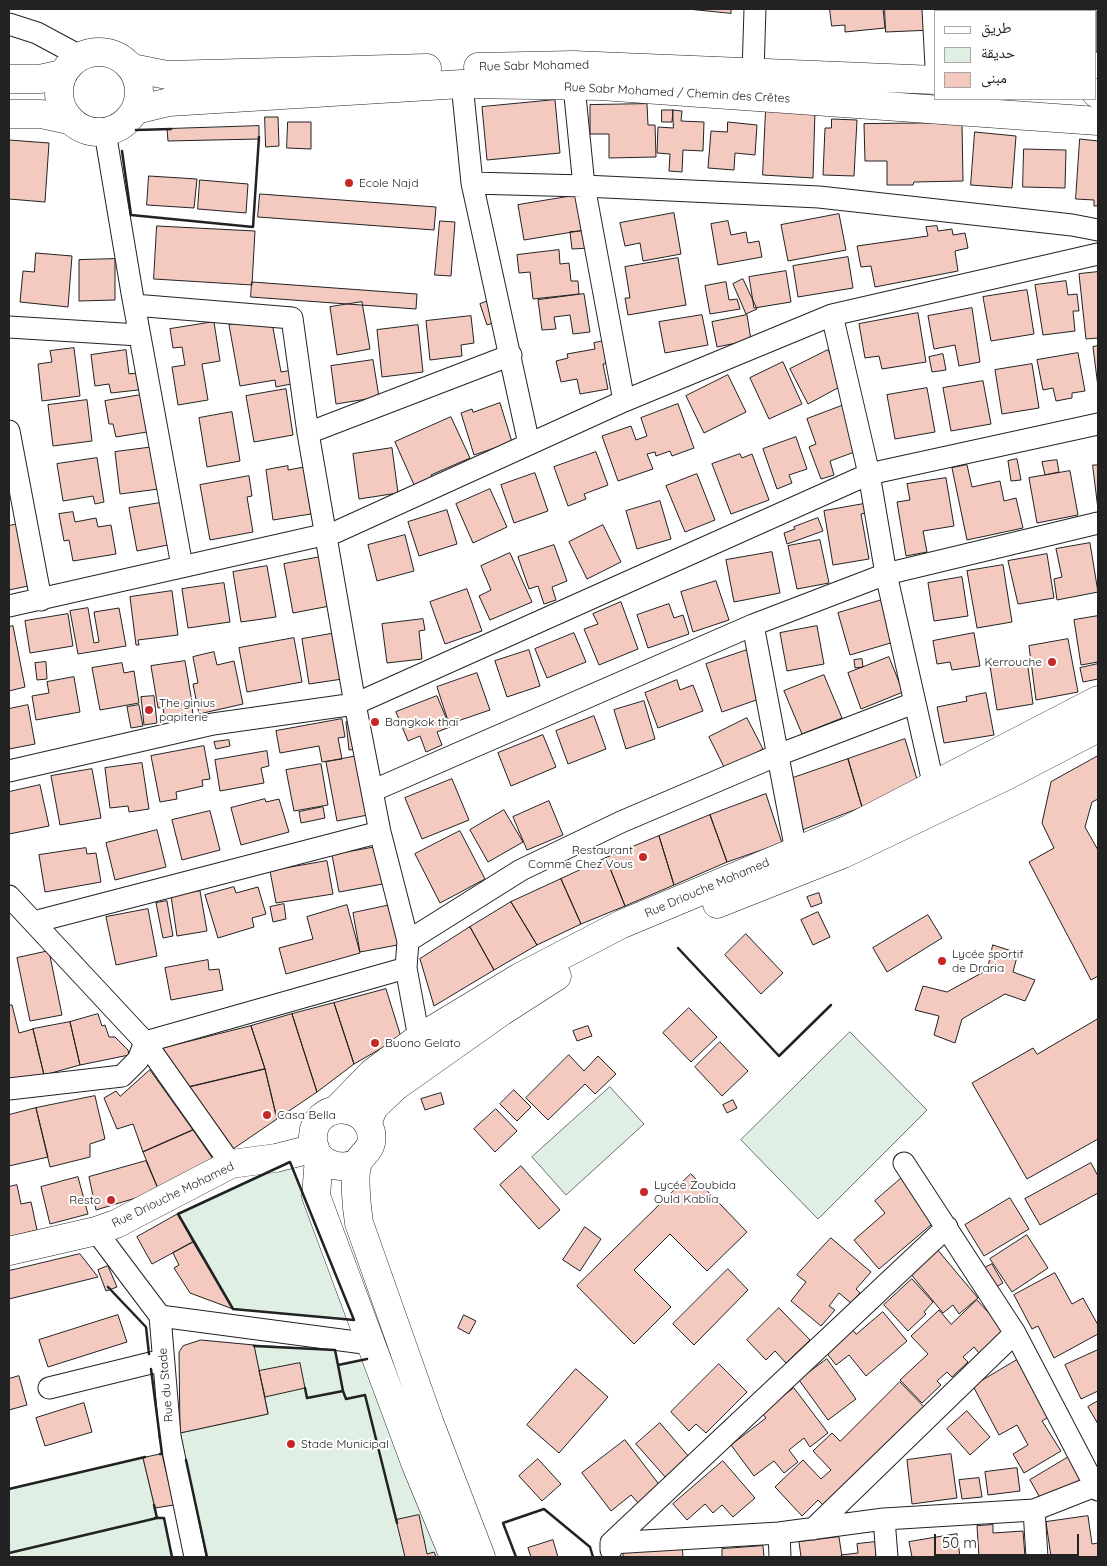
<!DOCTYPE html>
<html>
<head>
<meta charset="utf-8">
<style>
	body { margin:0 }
	#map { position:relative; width:1107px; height:1566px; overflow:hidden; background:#fff; font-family:Quicksand,"Noto Naskh Arabic",sans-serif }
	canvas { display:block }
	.frame { position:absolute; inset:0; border:10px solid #222; pointer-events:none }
	.legend { position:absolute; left:934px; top:10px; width:162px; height:90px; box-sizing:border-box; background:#fff; border:1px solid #a7a7a7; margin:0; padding:6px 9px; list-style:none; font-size:15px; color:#222 }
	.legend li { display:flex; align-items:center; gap:10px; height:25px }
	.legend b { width:25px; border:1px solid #a7a7a7 }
	.scale { position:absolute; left:934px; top:1534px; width:145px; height:22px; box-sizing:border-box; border:2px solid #222; border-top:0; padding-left:6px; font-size:15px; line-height:18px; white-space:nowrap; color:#222; -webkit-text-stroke:4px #fff; paint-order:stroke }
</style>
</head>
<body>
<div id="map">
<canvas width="1107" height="1566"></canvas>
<div class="frame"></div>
<ul class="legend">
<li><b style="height:6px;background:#fff"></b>طريق</li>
<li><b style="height:14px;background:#e0efe3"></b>حديقة</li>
<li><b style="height:14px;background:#f3c9c0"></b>مبنى</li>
</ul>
<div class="scale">50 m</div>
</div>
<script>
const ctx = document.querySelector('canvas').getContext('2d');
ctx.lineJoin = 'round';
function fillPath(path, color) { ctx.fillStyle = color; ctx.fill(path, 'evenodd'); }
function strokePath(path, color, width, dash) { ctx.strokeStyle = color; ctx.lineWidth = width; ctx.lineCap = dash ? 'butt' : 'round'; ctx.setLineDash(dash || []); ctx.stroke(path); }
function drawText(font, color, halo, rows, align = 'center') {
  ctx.font = font + ' Quicksand,sans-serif'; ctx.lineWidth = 4; ctx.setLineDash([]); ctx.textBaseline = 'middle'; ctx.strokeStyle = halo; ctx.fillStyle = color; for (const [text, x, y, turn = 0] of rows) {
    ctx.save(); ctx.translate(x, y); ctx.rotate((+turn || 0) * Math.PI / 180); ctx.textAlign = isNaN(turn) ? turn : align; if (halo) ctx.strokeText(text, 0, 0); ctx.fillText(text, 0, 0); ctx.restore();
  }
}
const green = new Path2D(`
	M850 1032 927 1110 818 1219 741 1140Z
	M610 1087 644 1124 566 1195 532 1157Z
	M290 1162 354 1320 233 1309 178 1214Z
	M254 1345 335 1350 338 1365 368 1359 444 1557H207L180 1433 268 1414Z
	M143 1458 157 1517 164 1518 172 1557H9V1489Z`);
fillPath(green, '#e0efe3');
strokePath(green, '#6f6f6f', 1);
const building = new Path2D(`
	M688 9H731V13Z
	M830 9H883L885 28 845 32V25L832 26Z
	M885 9H931L932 30 886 32Z
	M991 9H1098V52H1096V11H991Z
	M555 100 560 153 487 160 482 107Z
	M647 104 648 125H655L656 157 609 158V134H590V105Z
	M766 109 815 111 813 178 763 175Z
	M662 110H673L672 122H662Z
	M673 110 682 111 681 121 704 122 703 151 683 150 682 172 669 171 670 154 657 153 658 127 673 128Z
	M265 117H278L279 146 266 147Z
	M832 119 857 120 854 176 823 175 825 128H831Z
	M288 122H311V149L287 148Z
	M728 122 757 125 755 155 735 153 734 170 708 168 711 131 727 132Z
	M962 123 963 181 914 182 913 185H887V161H865L864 124Z
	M259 126V139L168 141 167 129Z
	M975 132 1016 136 1012 188 971 185Z
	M1080 139 1098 141V206H1094V200L1076 199Z
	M9 140 49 143 45 202 9 199Z
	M1024 149 1066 150 1065 188 1023 187Z
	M149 176 197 179 194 208 147 205Z
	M200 180 248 184 246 213 198 209Z
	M260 194 436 207 434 230 258 217Z
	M579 195 585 230 524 240 518 205Z
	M674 213 681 254 643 261 640 243 625 246 620 223Z
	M839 214 846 250 788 261 781 225Z
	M440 221 455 222 451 276 435 275Z
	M728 221 731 235 746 232 748 243 759 241 762 257 718 265 711 224Z
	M157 226 255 231 252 285 154 279Z
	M937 226 938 231 952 229 953 235 965 233 968 248 955 251 958 271 875 287 871 266 861 267 857 246 928 236 926 227Z
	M588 231 590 248 572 249 570 232Z
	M559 250 560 264 569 263 571 281H578L579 294 533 299 530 272 519 273 517 255Z
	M36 253 72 256 68 307 20 302 23 271 34 272Z
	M848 257 853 288 798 297 793 266Z
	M678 258 686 305 628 315 625 298H630L625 267Z
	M115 259V300L79 301V260Z
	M786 271 791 302 754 308 749 277Z
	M1098 272V338L1086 339 1079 274Z
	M743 279 757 309 746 314 733 284Z
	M1066 281 1068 295 1077 294 1079 311H1073L1075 331 1043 335 1035 285Z
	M252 282 417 294 416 309 251 297Z
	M726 282 729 300 737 299 740 309 710 314 705 286Z
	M1027 290 1034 334 991 341 983 297Z
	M584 294 590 332 573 334 570 315 554 317 556 329 542 330 538 300Z
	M494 299 502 320 487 325 480 304Z
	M362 302 370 349 337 355 330 307Z
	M972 308 980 362 959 366 955 345 934 349 928 316Z
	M918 313 926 362 882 369 879 356 865 358 859 324Z
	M702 315 708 345 665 353 659 322Z
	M747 315 751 340 717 347 712 322Z
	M471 316 474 343 461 345 462 356 430 360 426 321Z
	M271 317 281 372 293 370 296 383 276 387 275 380 240 386 229 325Z
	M214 322 220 361 202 364 208 400 178 405 172 367 185 365 182 347 173 348 170 329Z
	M418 325 423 372 382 377 377 330Z
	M613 339 617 362 603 364 608 389 580 394 577 379 561 382 556 361 568 358 567 354 595 349 594 343Z
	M1098 346V387L1093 347Z
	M74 348 80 396 42 401 38 364 52 362 50 351Z
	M126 350 129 374 145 372 147 389 111 393 109 384 95 386 91 355Z
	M828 350 845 384 808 404 790 369Z
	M1078 353 1085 391 1072 393V398L1056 401 1053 388 1043 390 1037 360Z
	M943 354 946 370 932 372 929 357Z
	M373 360 379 397 336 404 331 366Z
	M783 362 802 404 769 419 750 378Z
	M1032 364 1039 408 1002 414 995 370Z
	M728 375 746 412 704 433 686 396Z
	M983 381 991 424 951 431 943 388Z
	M927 388 935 432 895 439 887 395Z
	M286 389 293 435 254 442 246 396Z
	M141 395 147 432 116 437 113 424H109L105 401Z
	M87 400 92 441 53 446 48 405Z
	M500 403 512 442 474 455 461 413 472 409 473 412Z
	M678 404 694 448 672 456 670 451 656 456 655 452 647 454 653 469 618 481 602 436 631 426 636 440 647 436 641 418Z
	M844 405 860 450 830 461 834 475 821 479 809 447 816 444 807 419Z
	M232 412 240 461 207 467 199 418Z
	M451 417 470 458 431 475 433 479 415 487 395 442Z
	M796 437 807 469 789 475 792 483 777 489 763 449Z
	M154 447 159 489 120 494 115 452Z
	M392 448 398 493 359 499 353 454Z
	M596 452 608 485 584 494 586 499 568 506 554 467Z
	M740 454 742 458 752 454 769 500 731 514 712 464Z
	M97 458 104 502 95 504 93 496 63 501 57 464Z
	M1017 459 1021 480 1011 481 1008 461Z
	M1057 460 1059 472 1045 475 1042 462Z
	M967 465 972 487 1000 481 1004 501 1016 498 1023 528 967 540 952 468Z
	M1093 465H1098V509Z
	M288 466V470L304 467 311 514 273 520 266 470Z
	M1070 471 1078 515 1037 523 1029 478Z
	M535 473 548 511 514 523 501 485Z
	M697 474 715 520 685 532 666 486Z
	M249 476 252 496 247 497 253 532 210 540 200 485Z
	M946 478 954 526 923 531 927 552 906 556 897 502 910 500 907 484Z
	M490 489 507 527 473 543 456 504Z
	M660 501 671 539 637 549 626 511Z
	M166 502 168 513 162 514 168 545 137 551 129 508Z
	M869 503 871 512 861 514 869 559 833 565 824 511Z
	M447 510 457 544 419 556 408 522Z
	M73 512 75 522 96 518 98 527 111 525 116 554 73 561 69 540 64 541 59 514Z
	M818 518 823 531 787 544 784 533 795 529 794 527Z
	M18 524 33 585 9 590V526Z
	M603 525 621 562 587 579 569 542Z
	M405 535 414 571 377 581 368 545Z
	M820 540 829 583 797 589 788 546Z
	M1090 543 1098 592 1057 600 1054 579 1062 577 1056 549Z
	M554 545 567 581 552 587 556 600 544 604 538 586 529 589 518 557Z
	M772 552 780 593 734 602 726 560Z
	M510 553 532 602 490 620 479 596 491 590 481 566Z
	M1047 554 1054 598 1018 604 1008 561Z
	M320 557 335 605 293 613 284 564Z
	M1003 565 1012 622 977 628 967 571Z
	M267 566 276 617 241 622 233 572Z
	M962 577 968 616 934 621 928 583Z
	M716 581 729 620 693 632 681 592Z
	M224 583 230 622 188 628 182 589Z
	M467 589 482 631 445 644 430 602Z
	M172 591 178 635 138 640 139 645H136L130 597Z
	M882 600 894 642 850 655 838 613Z
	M621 602 638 649 599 665 584 629 598 624 593 614Z
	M669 604 674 618 683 615 689 634 648 648 637 615Z
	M88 608 94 643 99 642 94 612 119 608 126 646 78 654 70 611Z
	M68 614 73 646 30 653 25 621Z
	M1098 616V662L1081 665 1074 620Z
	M423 619 425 630 419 631 422 659 387 663 382 624Z
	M13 626 25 687 9 691V627Z
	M817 626 824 664 787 671 780 633Z
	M342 632 349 678 309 684 302 639Z
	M574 633 586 662 547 678 535 649Z
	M974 633 980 666 952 670 950 662 937 664 933 641Z
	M294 638 302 682 247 692 239 648Z
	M1068 639 1078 692 1036 700 1029 646Z
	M529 650 540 686 507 697 495 661Z
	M747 650 762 698 722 712 706 664Z
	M214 652 217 665 234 661 243 704 199 714 193 684 198 683 193 657Z
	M889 657 903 692 861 709 848 673Z
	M862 659 863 667 855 668 854 660Z
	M1027 660 1033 704 997 710 990 666Z
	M185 661 192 702 158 708 151 666Z
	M46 662 47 679 37 680 35 663Z
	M122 663 124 673 134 671 139 703 100 710 92 668Z
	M1098 664V679L1083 682 1080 668Z
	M477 673 490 710 449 724 437 687Z
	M824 675 842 718 802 734 784 691Z
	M74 677 80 712 36 720 32 696 49 693 47 682Z
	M677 680 680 690 693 685 703 711 658 728 645 693Z
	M986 693 994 735 944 743 937 707 967 701 966 697Z
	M154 696 157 723 144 725 141 697Z
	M437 696 450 727 437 732 442 745 426 752 420 736 408 741 396 712Z
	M644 701 655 739 626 749 614 710Z
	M192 704 193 717 165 721 163 708Z
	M28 705 35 744 9 749V709Z
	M139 705 143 726 131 728 127 707Z
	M594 716 606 749 568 764 556 731Z
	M747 718 763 749 725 769 709 737Z
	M342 719 345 737 338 738 342 759 322 762 319 746 280 753 276 731Z
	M358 721 361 749 349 750 346 722Z
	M543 735 556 767 511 786 498 753Z
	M905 739 919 786 862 807 848 759Z
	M229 740 230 746 216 749 214 742Z
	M204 746 210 779 202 780 203 786 176 792 177 799 160 802 151 756Z
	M267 751 269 766 261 768 264 783 220 791 215 760Z
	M357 756 373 814 337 821 326 762Z
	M1098 756V799L1092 802 1085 827 1098 850V976L1091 980 1029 862 1054 848 1042 823 1051 782Z
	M848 759 862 807 802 830 790 779Z
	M142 763 149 809 129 812 128 806 110 808 105 768Z
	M321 764 328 805 294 811 286 770Z
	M92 769 101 818 60 825 51 776Z
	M452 779 469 820 422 839 405 798Z
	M40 785 49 826 9 834V792Z
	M766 794 782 843 727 862 710 815Z
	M265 799 266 802 279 799 289 832 241 845 231 808Z
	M549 801 563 835 527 850 513 817Z
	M323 807 325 818 301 823 299 812Z
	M504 810 523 842 488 862 470 830Z
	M210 811 220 850 182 860 172 820Z
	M710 815 727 862 674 885 659 836Z
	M157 830 166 867 115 880 106 843Z
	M460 831 485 879 440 903 415 854Z
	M659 836 674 885 625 906 606 858Z
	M376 847 383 884 339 892 332 855Z
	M86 848 87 854 96 853 101 882 45 892 39 855Z
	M606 858 625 906 581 924 561 879Z
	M327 861 333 894 276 903 270 871Z
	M561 879 581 924 537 945 511 902Z
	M234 887 236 893 258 887 266 914 252 918 254 927 218 938 205 895Z
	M200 891 207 931 177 936 171 896Z
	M819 893 822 903 811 907 807 897Z
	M167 901 173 936 163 938 156 903Z
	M511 902 537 945 494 970 470 927Z
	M284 904 286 919 273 922 270 907Z
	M395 904 403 944 360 952 353 913Z
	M347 905 360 953 286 974 279 948 313 939 307 917Z
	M148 909 157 956 116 965 106 917Z
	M818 912 830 937 813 945 801 920Z
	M928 915 942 938 887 972 873 948Z
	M470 927 494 970 434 1006 420 959Z
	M746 934 783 973 761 994 725 955Z
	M993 945 1018 953 1013 972 1035 980 1025 1001 1005 994 962 1019 955 1043 934 1035 939 1016 915 1010 923 986 947 992 987 970Z
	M49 951 62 1015 30 1021 17 958Z
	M208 960 209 970 219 969 223 990 171 1000 165 968Z
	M386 989 401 1037 354 1064 334 1003Z
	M334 1003 354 1064 317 1092 292 1014Z
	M9 1005H12L19 1033 33 1029 44 1075 9 1083Z
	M689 1008 717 1037 691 1062 663 1033Z
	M98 1014 102 1026 105 1025 109 1037H115L128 1050 129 1055 80 1065 70 1022Z
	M292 1014 317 1092 277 1119 265 1069 251 1026Z
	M1098 1019V1139L1027 1179 972 1083 1033 1048 1037 1054Z
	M70 1022 80 1065 44 1075 33 1029Z
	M251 1026 265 1069 189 1087 160 1049Z
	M588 1026 592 1036 577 1041 573 1031Z
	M720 1042 748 1071 722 1096 695 1067Z
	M569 1055 584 1071 598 1056 616 1074 595 1094 585 1084 548 1120 526 1098Z
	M265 1069 277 1119 233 1149 189 1087Z
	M150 1070 193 1130 143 1152 133 1124 117 1129 104 1098 116 1091 120 1096Z
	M514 1090 531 1107 517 1121 500 1104Z
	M441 1093 444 1104 425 1110 421 1099Z
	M95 1096 105 1139 90 1144V1157L50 1167 36 1108Z
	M733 1100 737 1108 727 1113 723 1105Z
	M36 1108 48 1157 9 1166V1115Z
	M496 1109 517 1131 495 1152 474 1129Z
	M193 1130 213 1159 159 1191 143 1152Z
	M146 1161 159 1191 96 1210 89 1177Z
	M1091 1163 1098 1176V1193L1040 1225 1025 1199Z
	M521 1166 560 1210 539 1229 500 1185Z
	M691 1174 747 1232 707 1271 670 1234 634 1270 671 1307 634 1344 577 1286Z
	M905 1175 939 1218 879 1269 854 1240 885 1213 875 1201Z
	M78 1177 88 1214 50 1224 41 1187Z
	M17 1185 21 1204 31 1202 37 1230 9 1237V1187Z
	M1010 1198 1029 1229 984 1256 965 1225Z
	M178 1214 193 1242 152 1264 137 1237Z
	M585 1227 601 1239 580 1271 563 1260Z
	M1027 1235 1048 1268 1012 1292 990 1259Z
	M831 1238 871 1272 856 1289 860 1293 851 1303 839 1293 829 1306 835 1310 821 1326 791 1301 806 1282 797 1275Z
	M193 1242 233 1309 190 1293 174 1268 179 1265 173 1253Z
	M936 1248 978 1298 959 1314 953 1305 943 1313 909 1272Z
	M80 1254 98 1277 9 1299V1271Z
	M992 1264 1003 1283 994 1288 983 1269Z
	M108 1266 117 1287 106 1291 98 1270Z
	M728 1269 748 1290 694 1345 673 1324Z
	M1055 1273 1072 1304 1083 1298 1098 1325V1334L1054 1358 1038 1326 1032 1329 1014 1295Z
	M912 1279 933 1302 924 1312 926 1314 908 1331 884 1305Z
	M977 1300 1009 1335 983 1358 974 1347 963 1357 968 1362 952 1377 947 1372 937 1381 941 1385 922 1403 900 1380 928 1354 911 1336 939 1310 951 1324Z
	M779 1308 810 1340 786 1363 775 1351 766 1360 747 1340Z
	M883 1312 907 1341 866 1376 849 1355 836 1365 825 1351 852 1329 856 1334Z
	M118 1315 127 1342 48 1367 39 1340Z
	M464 1315 476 1321 469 1334 458 1328Z
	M201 1340 254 1345 268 1414 180 1433 179 1352 183 1346Z
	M1098 1350V1391L1081 1399 1065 1365Z
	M827 1359 856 1399 828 1420 799 1380Z
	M1017 1360 1050 1416 1042 1421 1061 1451 1024 1473 1013 1454 1028 1445 1017 1425 999 1435 973 1386Z
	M300 1363 305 1388 265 1397 259 1371Z
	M719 1364 747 1392 706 1433 696 1424 689 1431 671 1412Z
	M576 1369 608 1397 559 1453 527 1425Z
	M19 1376 27 1405 9 1410V1379Z
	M900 1382 930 1413 829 1511 818 1500 802 1516 775 1487 803 1460 821 1479 831 1470 813 1451 832 1433 840 1441Z
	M794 1388 828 1433 810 1447 804 1438 789 1450 798 1462 784 1473 774 1461 754 1476 731 1445 766 1418 762 1413Z
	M1098 1401V1424L1088 1407Z
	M84 1403 92 1432 45 1446 36 1418Z
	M967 1411 990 1437 970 1455 947 1429Z
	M660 1423 690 1458 667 1479 636 1444Z
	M625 1440 661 1487 639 1504 631 1495 611 1511 582 1473Z
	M162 1454 174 1505 155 1508 143 1458Z
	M951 1454 957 1498 912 1504 907 1460Z
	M1072 1455 1085 1477 1043 1503 1030 1480Z
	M538 1459 561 1484 542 1501 519 1476Z
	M723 1461 755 1498 733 1517 722 1505 713 1513 705 1504 687 1520 673 1504Z
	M1017 1468 1020 1491 988 1495 985 1472Z
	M979 1478 982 1497 962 1499 959 1480Z
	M419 1515 427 1554 434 1552 436 1557H405L396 1520Z
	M1088 1516 1092 1544 1098 1543V1557H1051L1046 1522Z
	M993 1525V1533L1023 1531 1025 1557H979L977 1526Z
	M957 1534 960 1557H912L909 1542Z
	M839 1537 842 1557H801L799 1542Z
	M553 1540 558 1557H531L528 1548Z
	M875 1542 876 1557H842L841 1555 858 1553 857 1544Z
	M682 1544 683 1557H623V1549Z
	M763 1546 764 1557H722V1549Z`);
fillPath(building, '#f3c9c0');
strokePath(building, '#222', 1);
const minor = new Path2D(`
	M933 9 936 67
	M9 24 37 33 78 55
	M753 72 755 9
	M462 84 472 183 529 444
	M574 86 584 186 624 401
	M105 132 132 293 182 566
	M472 183 584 186 819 197 1072 225 1098 230
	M134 305 292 318 308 433 355 704 380 832 408 941 406 968 419 1038
	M832 315 869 474 886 574 934 787
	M9 327 139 335
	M9 431 41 600
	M308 433 511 355
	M9 606 336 532 624 401 832 315 1098 254
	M753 625 796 851
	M9 771 213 724 355 704 869 474 1098 424
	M372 791 753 625 886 574 1098 523
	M9 896 145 1042 231 1164
	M34 922 380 832
	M408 941 521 870 621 822 778 755 914 703
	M145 1042 406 968
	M9 1089 122 1076 138 1060 145 1042
	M904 1163 1015 1333 1095 1486
	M96 1231 160 1316 170 1436 195 1557
	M160 1316 371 1344
	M49 1388 163 1360
	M1034 1510 1037 1557
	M884 1519 887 1557
	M813 1529 1015 1333
	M779 1533 780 1557
	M611 1543 779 1533 884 1519 1034 1510 1095 1486 1098 1490
	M611 1550V1543L947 1227`);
const major = new Path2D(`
	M59 92a40 40 0 1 1 80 0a40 40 0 1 1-80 0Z
	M478 67 573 65 936 80
	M132 68 167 75 427 68
	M9 79H40L62 74
	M1096 93H1098
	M136 110 169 102 462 84 601 86 1098 121
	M9 114H41L69 120
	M717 904 843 854 1006 776 1098 728
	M337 1109 372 1073 419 1038 520 977 622 924 849 829 1098 700
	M367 1123 374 1107 395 1087 501 1012 557 976
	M319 1157 316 1196 416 1465 454 1557
	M358 1163C338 1172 311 1162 313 1136 314 1103 364 1100 371 1132 374 1150 364 1151 358 1162 353 1174 357 1210 359 1223L430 1424 481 1557
	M9 1251 96 1231 116 1224 231 1164 276 1158 315 1148`);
strokePath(minor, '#222', 23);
strokePath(major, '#222', 29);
strokePath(minor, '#fff', 21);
strokePath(major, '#fff', 28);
strokePath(new Path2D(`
	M136 130 171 129
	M122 151 131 215 253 227 259 137
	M678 948 779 1056 831 1005
	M290 1162 354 1320 233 1309 178 1214Z
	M108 1287 146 1327 149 1354
	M254 1346 335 1350 338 1365 367 1359
	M338 1365 343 1391
	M151 1369 162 1454H160
	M305 1388 307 1398 343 1391 346 1399 365 1395 397 1523
	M186 1460 207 1557
	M9 1489 145 1457
	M155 1518H164L172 1557
	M9 1553 157 1518 154 1505
	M516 1557 503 1523 544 1509 590 1547 593 1557`), '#222', 2.5);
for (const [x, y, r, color] of [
	[349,183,5,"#c62828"],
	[1052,662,5,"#c62828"],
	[149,710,5,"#c62828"],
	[375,722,5,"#c62828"],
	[643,857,5,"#c62828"],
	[942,961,5,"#c62828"],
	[375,1043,5,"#c62828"],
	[267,1115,5,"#c62828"],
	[644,1192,5,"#c62828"],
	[111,1200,5,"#c62828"],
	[291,1444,5,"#c62828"]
]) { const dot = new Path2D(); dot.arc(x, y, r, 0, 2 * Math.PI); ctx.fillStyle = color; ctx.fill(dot); strokePath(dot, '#fff', 2); }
drawText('12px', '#222', '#fff', [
	["Rue Sabr Mohamed",534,66,-1],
	["Rue Sabr Mohamed / Chemin des Crêtes",677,93,3],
	["Rue Driouche Mohamed",707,888,-23],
	["Rue Driouche Mohamed",173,1195,-26],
	["Rue du Stade",166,1385,-95]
]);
drawText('12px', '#222', '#fff', [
	["Ecole Najd",359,183],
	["Kerrouche",1042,662,"right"],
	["The ginius",159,703],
	["papiterie",159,717],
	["Bangkok thaï",385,722],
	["Restaurant",633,850,"right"],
	["Comme Chez Vous",633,864,"right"],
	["Lycée sportif",952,954],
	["de Draria",952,968],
	["Buono Gelato",385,1043],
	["Casa Bella",277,1115],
	["Lycée Zoubida",654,1185],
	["Ould Kablia",654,1199],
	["Resto",101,1200,"right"],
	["Stade Municipal",301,1444]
], 'left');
</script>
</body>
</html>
